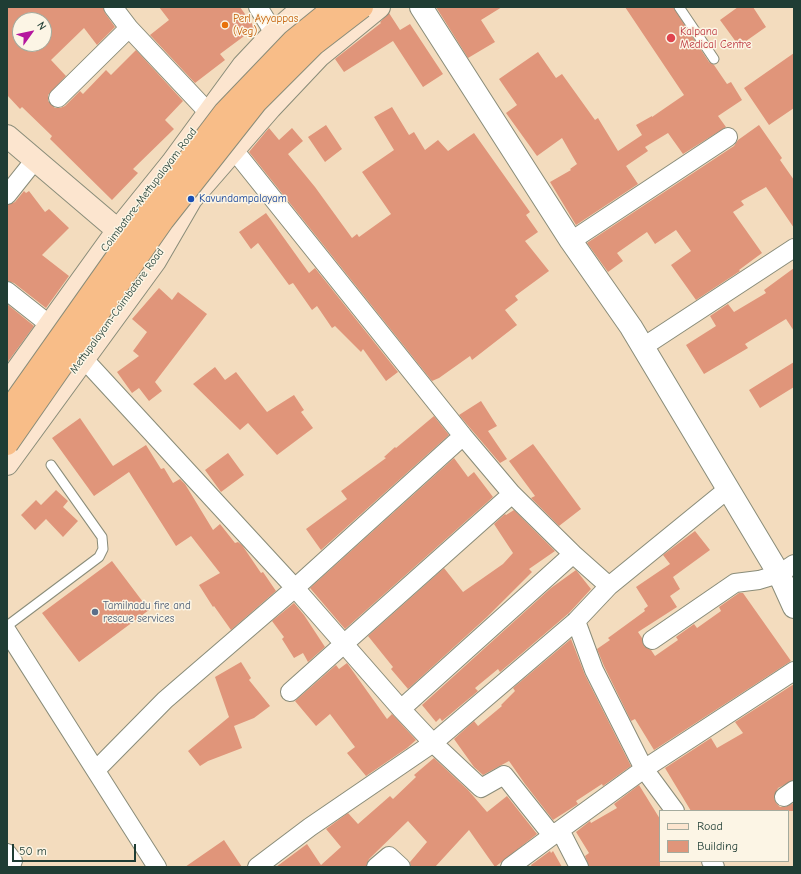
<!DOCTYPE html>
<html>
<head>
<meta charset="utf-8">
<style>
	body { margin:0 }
	#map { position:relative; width:801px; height:874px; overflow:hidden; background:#f3dcbe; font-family:"Comic Neue",sans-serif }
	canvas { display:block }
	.frame { position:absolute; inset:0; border:8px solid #1f3d34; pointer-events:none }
	.legend { position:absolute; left:659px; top:810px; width:130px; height:52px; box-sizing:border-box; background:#fcf5e5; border:1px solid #a4ab9e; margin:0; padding:5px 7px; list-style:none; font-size:12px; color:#1f3d34 }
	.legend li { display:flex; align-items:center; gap:8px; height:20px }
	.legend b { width:20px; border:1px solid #a4ab9e }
	.north { position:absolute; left:12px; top:12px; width:40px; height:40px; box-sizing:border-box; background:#fcf5e5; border:1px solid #a4ab9e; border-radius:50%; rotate:57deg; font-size:11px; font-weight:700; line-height:16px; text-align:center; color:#1f3d34 }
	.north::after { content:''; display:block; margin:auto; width:14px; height:18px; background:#b5179e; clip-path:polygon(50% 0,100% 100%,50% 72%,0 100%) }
	.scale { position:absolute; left:12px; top:844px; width:124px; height:18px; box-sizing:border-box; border:2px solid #1f3d34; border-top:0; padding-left:5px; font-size:12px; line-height:14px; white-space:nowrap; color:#1f3d34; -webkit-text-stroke:3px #fcf5e5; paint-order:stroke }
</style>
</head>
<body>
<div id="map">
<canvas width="801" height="874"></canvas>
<div class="frame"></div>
<ul class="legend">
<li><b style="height:5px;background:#fce5cf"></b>Road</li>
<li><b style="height:11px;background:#e0957a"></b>Building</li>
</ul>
<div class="north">N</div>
<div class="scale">50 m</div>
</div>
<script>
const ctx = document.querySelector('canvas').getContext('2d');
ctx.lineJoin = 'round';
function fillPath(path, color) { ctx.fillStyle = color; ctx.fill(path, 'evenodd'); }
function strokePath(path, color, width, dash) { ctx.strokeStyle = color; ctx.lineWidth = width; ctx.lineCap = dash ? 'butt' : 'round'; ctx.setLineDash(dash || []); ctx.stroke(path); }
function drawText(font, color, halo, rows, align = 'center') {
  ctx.font = font + ' "Comic Neue",sans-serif'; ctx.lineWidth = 3; ctx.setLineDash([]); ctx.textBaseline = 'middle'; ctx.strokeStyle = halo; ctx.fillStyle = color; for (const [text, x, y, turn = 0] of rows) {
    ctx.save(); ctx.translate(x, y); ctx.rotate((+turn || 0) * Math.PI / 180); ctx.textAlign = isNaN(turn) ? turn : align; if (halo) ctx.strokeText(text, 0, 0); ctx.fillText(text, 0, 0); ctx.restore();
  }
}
fillPath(new Path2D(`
	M7 7H103L105 13 115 27 97 45 84 28 51 60 66 76 48 95V101L55 108H60L65 106 80 91 83 94 106 70 111 75 136 50 183 101 165 120 174 129 133 169 138 173 112 200 50 139 52 136 22 107 20 109 7 95ZM20 20H44V44H20Z
	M159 7H240L255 28 220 54 225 60 195 83 150 35 169 20Z
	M436 7H502L481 20 495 42 468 58Z
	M625 7H673L709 62 714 65 727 84 731 82 742 100 718 116 726 127 683 154 668 133 645 147 648 151 626 166 638 184 576 225 550 182 571 170 570 169 577 164 562 138 537 156 506 113 517 105 499 79 538 52 556 78 562 74 595 120 598 118 618 151 642 135 636 125 652 116V117L684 95Z
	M738 7H753L766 27 739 46 720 20Z
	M389 13 400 30 410 24 443 74 423 87 393 41 344 72 335 59 381 23 380 22Z
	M794 53V108L769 125 744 88Z
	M392 107 409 135 414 132 425 150 438 140 448 151 474 133 530 212 526 215 538 232 525 241 549 271 515 296 518 300 505 310 517 325 472 360 470 356 439 378 432 381 249 152 269 128 279 140 292 128 303 141 288 154 315 187 352 238 357 234 359 237 391 214 362 172 394 150 374 117Z
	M326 125 342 149 325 162 308 137Z
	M759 125 782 158 780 160 794 180V228L766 187 741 201 744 205 733 212 762 253 739 270 740 271 696 300 671 265 691 251 676 230 655 244 647 232 617 253 623 261 608 272 587 243 734 146 738 140Z
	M24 191 26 193 29 191 45 212 49 209 69 228 42 255 69 276 46 308 14 283 7 281V205L15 202Z
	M266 213 309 273 315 268 398 372 386 381 363 349 361 352 335 326 332 328 317 306 312 310 293 283 289 285 258 243 251 249 239 232Z
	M794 268V331L786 319 745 344 748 348 704 374 686 345 716 326 710 316 728 304 734 312 766 293 764 290Z
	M159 288 172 300 178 292 207 314 155 382 162 391 149 401 139 388 132 393 117 372 139 356 133 351 147 332 132 319Z
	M7 304 34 326 7 363Z
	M794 362V387L760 408 749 390Z
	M215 367 225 380 236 372 267 412 294 395 304 410 301 412 313 428 277 455 248 423 240 430 193 384Z
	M481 401 497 426 488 431 507 459 500 463 459 415Z
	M434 416 449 435 321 550 306 529 347 499 341 491 386 458 384 457 395 447 396 448Z
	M80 418 113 466 146 445 161 469 164 468 173 483 180 479 185 484 213 530 220 524 235 543 238 542 242 545 261 573 263 572 276 591 231 630 214 606 213 607 199 585 220 573 191 536 176 546 129 472 94 496 52 438Z
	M533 444 581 509 559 526 531 498 535 496 509 461Z
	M228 453 244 475 221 492 205 470Z
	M454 458 468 477 474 472 493 497 345 629 310 588Z
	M56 490 68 501 63 507 78 521 63 537 46 519 35 530 21 515 36 500 41 505Z
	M514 510 555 551 529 569 532 572 487 617 408 689 391 669 393 667 368 636 444 568 463 592 503 564 513 553 494 524 505 514 506 515Z
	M695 531 710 550 673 577 680 589 670 596 677 607 638 632 642 638 644 646 651 650 655 656 678 640 676 637 694 624 697 628 721 611 719 607 739 593H743L791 661 654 750 635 719 631 721 604 666 597 649 610 640 608 638 645 611 644 609 648 606 636 587 670 564 663 555Z
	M112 561 149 610 79 662 42 613Z
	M576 570 591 589 569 613 500 672 498 669 475 688 478 691 442 721 440 718 436 722 422 705 551 588Z
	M294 603 304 615 325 647 308 662 303 653 294 658 282 639 284 637 272 621Z
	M571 639 585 675 631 766 603 786 602 784 576 801 578 804 553 820 525 784 509 761 483 775 474 767 454 739 474 721 478 726 502 706 501 705 515 691 513 688Z
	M241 662 251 678 249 680 270 706 254 718 234 726 242 748 208 761 200 766 188 751 229 717 215 677Z
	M347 663 387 719 392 714 416 740 407 748 366 776 347 753 355 747 330 714 316 726 295 701 336 665 339 669Z
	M794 684V780L778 788 774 798 776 803 780 807H785L794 803V811H691L665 768 711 738 717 748 743 733 735 722Z
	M434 758 468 790 487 812 507 796 537 834 495 867 469 830 435 867H411L410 862 427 842 408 821 369 859 366 867H276L307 844 321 865 341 847 326 829 348 813 358 824 390 796 393 799 416 777 414 775Z
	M639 785 660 819V867H589L585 856 589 853 576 832 590 821 591 823 617 808 614 804Z
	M224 840 242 867H185Z
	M550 851 551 853 553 851 562 867H532L531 865Z`), '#e0957a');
const service = new Path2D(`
	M679 7 714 59
	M7 626 99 557 103 549 102 537 51 465`);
const minor = new Path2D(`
	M113 7 129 28 208 112
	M258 7 274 33
	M58 98 129 28
	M234 150 463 436 512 494 573 554 609 586
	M7 195 34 161
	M571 241 728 137
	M7 291 50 325
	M643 347 794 248
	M83 358 295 588 401 709 433 743 576 621 609 586 728 489
	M576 621 594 670 644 769 675 811
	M7 631 157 867
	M652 640 735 583 759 580 779 574 794 564
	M290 692 512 494
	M401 709 573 554
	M96 770 165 700 295 588 463 436
	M784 797 794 790
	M7 853 13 861
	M711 861 715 867
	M257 867 310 827 433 743 481 788 504 775 551 834
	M376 867 389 856 401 867
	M510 867 560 830
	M579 867 560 830 644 769 794 671`);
const tertiary = new Path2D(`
	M421 7 571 241 631 327 779 574 794 607`);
const secondary = new Path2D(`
	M7 136 128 239
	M7 384 118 230 172 163 243 66 274 33 304 7
	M7 464 155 261 191 199 270 108 319 56 379 7`);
strokePath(service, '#898c79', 11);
strokePath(minor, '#898c79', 20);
strokePath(tertiary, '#898c79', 24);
strokePath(secondary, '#898c79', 24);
strokePath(service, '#fff', 9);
strokePath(minor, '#fff', 18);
strokePath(tertiary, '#fff', 22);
strokePath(secondary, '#fce5cf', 22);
const trunkBridge = new Path2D(`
	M7 413 141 223 225 112 293 41 335 7
	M7 444 163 220 256 102 314 44 362 7`);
strokePath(trunkBridge, '#898c79', 24, []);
strokePath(trunkBridge, '#f8bd88', 22);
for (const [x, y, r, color] of [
	[225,25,4,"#e8710a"],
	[671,38,5,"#e0444e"],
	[191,199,4,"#1a4fb4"],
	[95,612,4,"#5c6f8a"]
]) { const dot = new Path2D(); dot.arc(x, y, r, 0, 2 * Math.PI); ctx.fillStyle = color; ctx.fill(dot); strokePath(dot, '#fcf5e5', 1.5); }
drawText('11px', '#c56008', '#fcf5e5', [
	["Perl Ayyappas",233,19],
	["(Veg)",233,32]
], 'left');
drawText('11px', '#be3a42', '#fcf5e5', [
	["Kalpana",680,32],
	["Medical Centre",680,45]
], 'left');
drawText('11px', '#1f3d34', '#fcf5e5', [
	["Coimbatore-Mettupalayam Road",149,190,-53],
	["Mettupalayam-Coimbatore Road",117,311,-54]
]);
drawText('11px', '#164399', '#fcf5e5', [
	["Kavundampalayam",199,199]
], 'left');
drawText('11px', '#4e5e75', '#fcf5e5', [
	["Tamilnadu fire and",103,606],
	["rescue services",103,619]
], 'left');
</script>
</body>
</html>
